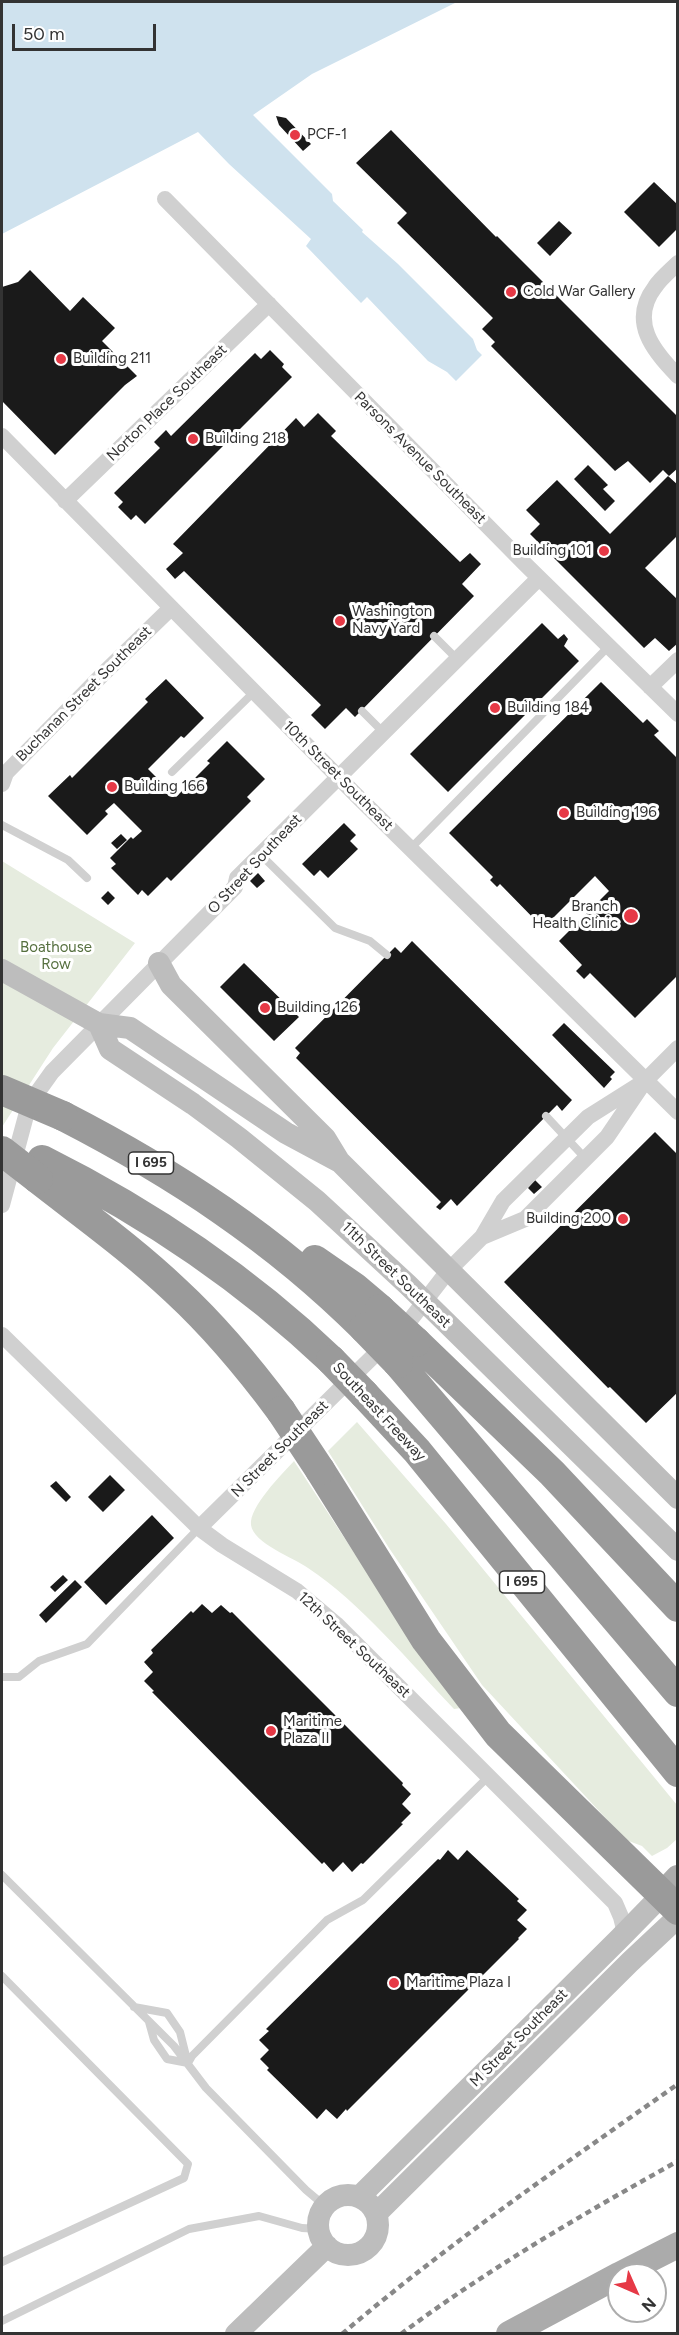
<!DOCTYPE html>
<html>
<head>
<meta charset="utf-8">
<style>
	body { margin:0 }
	#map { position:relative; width:679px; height:2335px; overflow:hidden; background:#fff; font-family:Figtree,sans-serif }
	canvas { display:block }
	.frame { position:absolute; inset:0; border:3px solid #333; pointer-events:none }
	.north { position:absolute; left:607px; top:2263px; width:60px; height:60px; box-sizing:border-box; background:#fff; border:2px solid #adadad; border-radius:50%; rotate:135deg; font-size:16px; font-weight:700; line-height:24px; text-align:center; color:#333 }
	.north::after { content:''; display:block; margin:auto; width:21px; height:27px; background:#e63946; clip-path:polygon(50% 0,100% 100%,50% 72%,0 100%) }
	.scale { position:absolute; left:12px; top:24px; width:144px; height:27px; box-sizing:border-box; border:3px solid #333; border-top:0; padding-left:8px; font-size:18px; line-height:21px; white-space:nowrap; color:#333; -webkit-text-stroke:4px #fff; paint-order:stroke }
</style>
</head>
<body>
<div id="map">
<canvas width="679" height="2335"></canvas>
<div class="frame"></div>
<div class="north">N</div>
<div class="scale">50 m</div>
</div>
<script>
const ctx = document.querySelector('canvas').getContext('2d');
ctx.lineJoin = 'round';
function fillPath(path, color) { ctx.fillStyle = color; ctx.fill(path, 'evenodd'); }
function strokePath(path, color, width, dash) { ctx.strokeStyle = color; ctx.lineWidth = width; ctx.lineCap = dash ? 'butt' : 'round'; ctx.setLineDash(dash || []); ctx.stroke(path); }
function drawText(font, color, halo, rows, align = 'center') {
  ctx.font = font + ' Figtree,sans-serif'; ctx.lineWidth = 6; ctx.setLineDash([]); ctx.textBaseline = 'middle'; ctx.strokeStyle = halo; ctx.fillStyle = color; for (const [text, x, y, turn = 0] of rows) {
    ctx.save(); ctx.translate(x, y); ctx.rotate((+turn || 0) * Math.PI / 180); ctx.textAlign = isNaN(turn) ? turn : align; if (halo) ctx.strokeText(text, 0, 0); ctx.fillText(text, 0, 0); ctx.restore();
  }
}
fillPath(new Path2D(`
	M2 861 135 943 53 1048 2 1127Z
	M357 1422 446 1524 677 1805V1839L667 1848 652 1856 642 1846 626 1840 482 1685 389 1548 328 1451Z
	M294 1461 408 1635 461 1708 454 1709C411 1664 360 1602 308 1568 294 1558 253 1543 251 1525 249 1507 282 1474 294 1461Z`), '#e6ecdf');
fillPath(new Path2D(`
	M2 2H457L312 74 253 115 332 194 333 201 363 230 362 232 398 264 473 339 477 350 482 355 456 381 447 372 428 361 367 297 361 303 306 246 311 239 229 164 198 132 2 234Z`), '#cfe2ee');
fillPath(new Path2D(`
	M276 116 286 118 311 144 303 151 279 125Z
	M391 130 496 237 497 236 678 417V468L669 476 663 470 650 483 628 461 615 471 491 346 495 342 482 329 493 318 397 223 407 213 356 163Z
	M654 182 678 205V228L659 247 624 212Z
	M559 221 572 233 550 256 537 243Z
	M30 270 70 311 83 297 115 328 102 341 137 376 125 385 55 455 2 401V287L18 282Z
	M270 350 284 364 282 367 292 377 145 524 136 515 131 520 118 507 123 502 114 493 160 448 154 442 166 430 171 436 255 353 261 359Z
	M318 413 336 431 331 436 460 562 470 553 481 564 462 584 474 596 355 717 346 708 325 729 311 715 321 705 184 571 175 579 166 569 183 553 173 544 296 418 304 427Z
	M588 465 608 485 603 489 615 501 605 511 574 479Z
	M668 476 678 485V535L645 568 678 600V643L669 651 655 638 644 648 530 534 540 524 526 510 557 480 610 534Z
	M542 623 558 639 564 634 568 639 564 646 579 661 448 792 410 754Z
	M166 679 204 718 184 738 181 736 148 769 176 797 210 763 207 761 227 741 265 779 247 797 251 801 171 881 167 877 148 896 142 890 138 895 111 868 116 864 110 858 131 837 133 839 142 831 114 803 105 811 108 814 87 835 48 796 70 775 72 778 148 702 145 699Z
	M601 682 643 723 647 719 659 731 654 735 678 759V975L635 1018 590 973 584 979 576 971 582 965 559 941 609 891 595 876 543 928 500 884 497 887 490 880 493 877 449 833Z
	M344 823 356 835 350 841 358 849 328 878 320 870 314 876 302 864Z
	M121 834 127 840 117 849 111 843Z
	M258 873 265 881 257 888 250 881Z
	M108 891 115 898 108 905 101 898Z
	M412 941 572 1100 562 1111 557 1105 457 1206 451 1199 440 1210 436 1207 441 1202 296 1058 300 1053 295 1048 395 947 401 953Z
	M244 963 299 1017 274 1041 220 987Z
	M564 1023 615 1072 610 1077 612 1079 604 1088 552 1035Z
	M655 1132 678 1155V1392L646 1423 610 1387 608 1388 504 1282Z
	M535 1180 542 1187 534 1194 528 1188Z
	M110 1475 125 1490 103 1512 88 1497Z
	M56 1481 71 1497 66 1502 50 1486Z
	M152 1515 174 1538 106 1605 84 1582Z
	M63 1575 68 1580 55 1592 50 1587Z
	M75 1580 82 1587 46 1623 39 1615Z
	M202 1604 212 1613 221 1605 230 1613 232 1612 403 1783 402 1785 411 1794 402 1804 411 1813 401 1823 403 1824 363 1864 361 1863 352 1872 343 1862 333 1872 324 1862 322 1864 152 1692 154 1691 144 1681 153 1672 144 1662 153 1653 151 1650 191 1611 193 1613Z
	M448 1850 458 1860 467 1850 519 1899 517 1901 527 1910 517 1920 527 1929 518 1938 519 1939 347 2111 346 2109 337 2119 326 2109 317 2119 267 2070 269 2068 260 2059 269 2050 259 2040 269 2031 266 2029 438 1859 440 1860Z`), '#1a1a1a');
strokePath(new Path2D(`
	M434 636 457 659
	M362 711 383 732
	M172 772 254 692
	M2 825 68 860 87 878
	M411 848 609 646
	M261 855 335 928 370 941 387 955
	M546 1116 586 1159
	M2 1677H19L39 1661 87 1644 199 1528
	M2 1875 174 2046 206 2088 306 2190 325 2206
	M2 1976 188 2164 184 2178 2 2262
	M134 2007 167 2013 180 2032 187 2060
	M149 2022 154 2040 167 2059 188 2063
	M188 2063 192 2056 327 1920 363 1900 489 1776
	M2 2321 189 2229 259 2216 302 2228 319 2229`), '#d0d0d0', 8);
strokePath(new Path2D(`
	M165 199 525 564 678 714
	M678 263C670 271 661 278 655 287 629 321 653 351 678 376
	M2 436 356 795 678 1112
	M65 501 269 304
	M650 687 678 660
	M2 784 6 773 105 672 171 608
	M2 1205 27 1112 32 1100 52 1072 235 887 237 878 539 578
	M482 1237 525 1219 607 1137 645 1081 678 1048
	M2 1335 199 1528 222 1545 297 1591 336 1624 615 1903 621 1917 625 1933
	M199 1528 411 1319 448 1271 482 1237 503 1201 588 1117 645 1081`), '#d0d0d0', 16);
strokePath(new Path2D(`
	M159 963 171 985 325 1138 339 1161
	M2 970 99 1024 130 1028 286 1133 340 1162 678 1498
	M99 1024 110 1049 193 1104 239 1138 317 1201 408 1285 678 1550
	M318 2225a30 30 0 1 1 60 0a30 30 0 1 1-60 0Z
	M359 2197 620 1938 662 1895
	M376 2214 630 1962 678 1917
	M236 2334 327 2246`), '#bdbdbd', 22);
strokePath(new Path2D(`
	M662 1895 678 1878
	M619 2275 678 2245
	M509 2334 619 2275`), '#ababab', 26);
strokePath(new Path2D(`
	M63 1116C174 1173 276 1240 364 1328
	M42 1160C148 1213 245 1278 331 1360
	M38 1179C84 1215 133 1250 176 1291 215 1327 249 1368 281 1411
	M315 1260 354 1287 380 1309
	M416 1342 552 1473 678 1607
	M398 1363 678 1692
	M364 1394 417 1451 678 1772
	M320 1470 426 1640 498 1734 678 1910`), '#9a9a9a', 30);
strokePath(new Path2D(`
	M342 2334C449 2243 563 2165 678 2084
	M401 2334C488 2269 583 2214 678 2161`), '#888', 4.5, [6, 4.5]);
strokePath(new Path2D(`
	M2 1090 63 1116
	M2 1151 38 1179
	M380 1309 416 1342
	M364 1328 398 1363
	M331 1360 364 1394
	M281 1411 320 1470`), '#9a9a9a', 30);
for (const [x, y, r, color] of [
	[295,135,6,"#e63946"],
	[511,292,6,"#e63946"],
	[61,359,6,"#e63946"],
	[193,439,6,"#e63946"],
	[604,551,6,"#e63946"],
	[340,621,6,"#e63946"],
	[495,708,6,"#e63946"],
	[112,787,6,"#e63946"],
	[564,813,6,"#e63946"],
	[631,916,8,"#e63946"],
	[265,1008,6,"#e63946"],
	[623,1219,6,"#e63946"],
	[271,1731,6,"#e63946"],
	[394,1983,6,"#e63946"]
]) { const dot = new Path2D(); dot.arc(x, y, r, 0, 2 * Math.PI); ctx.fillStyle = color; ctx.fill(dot); strokePath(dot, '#fff', 2); }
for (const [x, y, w] of [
	[151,1163,45],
	[522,1582,45]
]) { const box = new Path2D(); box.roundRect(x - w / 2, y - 11, w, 22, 4.5); ctx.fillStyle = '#fff'; ctx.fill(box); strokePath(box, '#333', 1.5); }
drawText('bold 14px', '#333', null, [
	["I 695",151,1163],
	["I 695",522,1582]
]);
drawText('15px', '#333', '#fff', [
	["PCF-1",307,135],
	["Cold War Gallery",523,292],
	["Building 211",73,359],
	["Building 218",205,439],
	["Building 101",592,551,"right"],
	["Washington",352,612],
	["Navy Yard",352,629],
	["Building 184",507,708],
	["Building 166",124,787],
	["Building 196",576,813],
	["Branch",618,907,"right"],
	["Health Clinic",618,924,"right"],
	["Building 126",277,1008],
	["Building 200",611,1219,"right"],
	["Maritime",283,1722],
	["Plaza II",283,1739],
	["Maritime Plaza I",406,1983]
], 'left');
drawText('15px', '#333', '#fff', [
	["Norton Place Southeast",167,403,-44],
	["Parsons Avenue Southeast",420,458,45],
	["Buchanan Street Southeast",84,694,-45],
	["10th Street Southeast",338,776,45],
	["O Street Southeast",255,864,-47],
	["11th Street Southeast",396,1275,44],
	["Southeast Freeway",379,1412,47],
	["N Street Southeast",280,1449,-45],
	["12th Street Southeast",354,1645,43],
	["M Street Southeast",519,2038,-45]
]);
drawText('15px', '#56703f', '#fff', [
	["Boathouse",56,948],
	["Row",56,965]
]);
</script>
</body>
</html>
